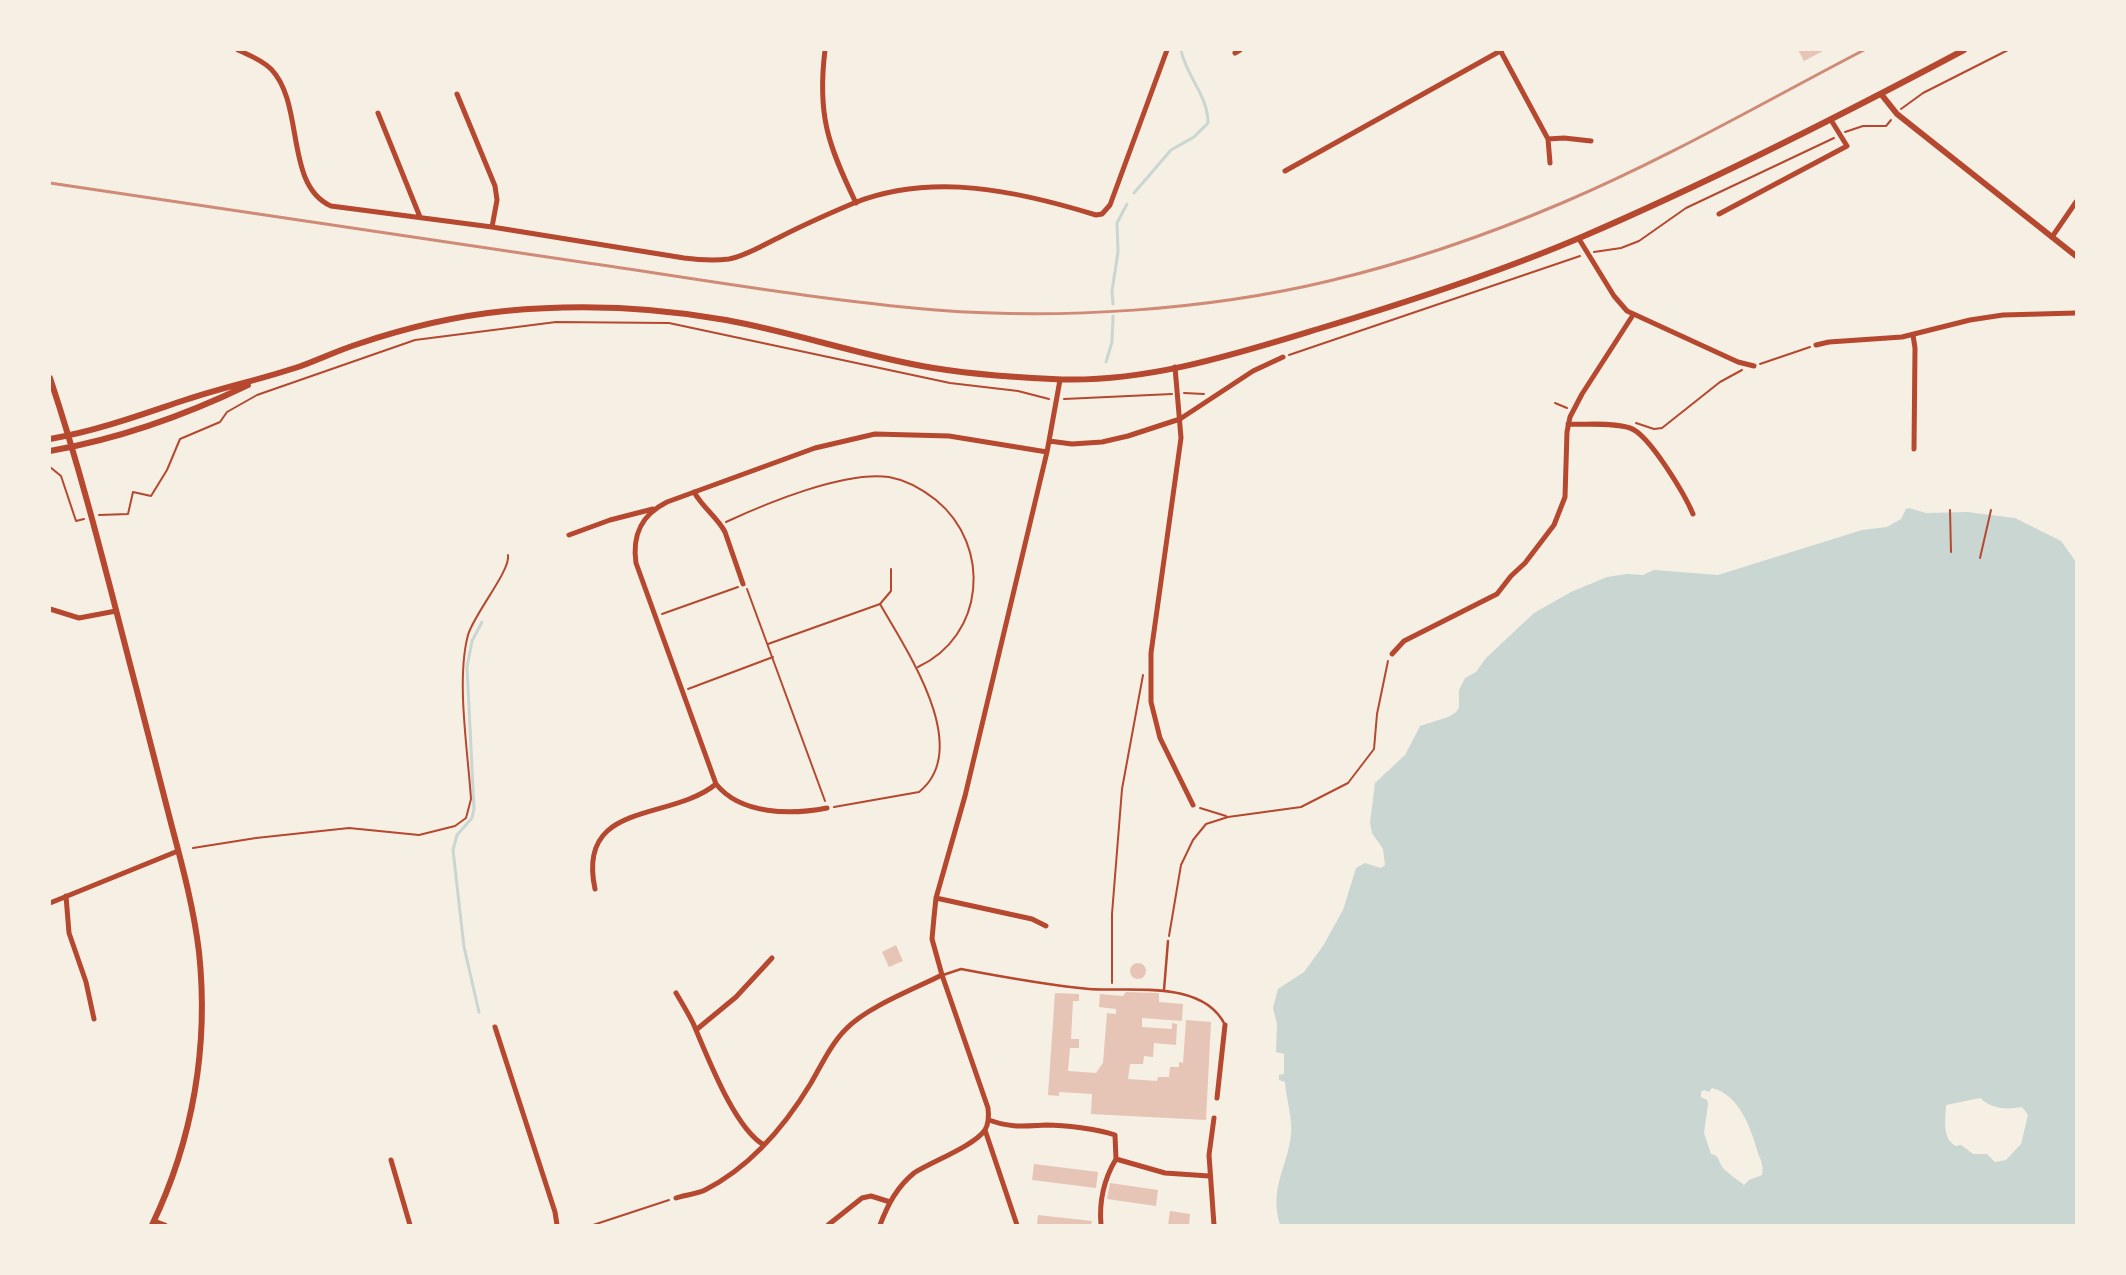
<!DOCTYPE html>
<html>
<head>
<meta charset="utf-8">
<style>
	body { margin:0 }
	#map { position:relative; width:2126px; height:1275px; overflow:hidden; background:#f6efe4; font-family:Poppins,sans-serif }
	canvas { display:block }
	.frame { position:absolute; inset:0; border:51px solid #f6efe4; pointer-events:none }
</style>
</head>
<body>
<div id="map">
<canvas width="2126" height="1275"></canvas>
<div class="frame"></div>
</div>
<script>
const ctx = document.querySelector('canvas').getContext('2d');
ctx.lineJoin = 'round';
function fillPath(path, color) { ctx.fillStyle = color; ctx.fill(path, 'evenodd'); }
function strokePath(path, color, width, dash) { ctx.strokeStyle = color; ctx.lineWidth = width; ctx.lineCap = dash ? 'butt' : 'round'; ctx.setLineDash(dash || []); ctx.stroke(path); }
fillPath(new Path2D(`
	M1909 508 1926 513 1967 512 2015 518 2061 541 2076 562V1225H1280C1269 1187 1287 1169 1291 1135 1293 1119 1286 1099 1285 1082L1279 1080V1075L1284 1074V1054L1276 1052 1277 1024 1273 1008 1278 989 1304 972 1323 946 1343 910 1356 868 1365 863 1381 868 1385 865 1383 849 1372 833 1370 823 1375 783 1405 755 1420 726 1448 717 1455 713 1459 708V690L1465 678 1476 672 1486 658 1534 613 1571 592 1607 577 1627 574 1643 575 1654 570 1718 575 1862 530 1887 527 1901 519 1906 509ZM1712 1088C1740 1095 1751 1129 1758 1153 1761 1161 1764 1166 1762 1175L1749 1180 1744 1185C1738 1180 1730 1175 1724 1169 1718 1163 1721 1156 1711 1154L1704 1133 1708 1104 1707 1100 1701 1097V1092L1704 1090 1709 1092ZM1980 1098C1992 1109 2007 1110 2022 1107L2028 1115 2021 1144 2006 1160 1995 1162 1987 1154H1973L1961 1145 1956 1146C1941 1138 1946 1119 1946 1105Z`), '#c9d6d2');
strokePath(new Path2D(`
	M1134 193 1171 150 1194 137 1208 123C1208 95 1186 76 1181 50
	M1113 304 1112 291 1118 252 1117 223 1127 204
	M1106 362 1112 342 1113 316
	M479 1012 464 947 453 850 457 835 472 818 474 809 467 667 472 641 482 622`), '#c9d6d2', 3);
fillPath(new Path2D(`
	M1798 50H1825L1804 61Z
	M896 945 903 961 889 967 882 952Z
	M1130 971a8 8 0 1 1 16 0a8 8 0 1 1-16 0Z
	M1126 992 1159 993V1002L1183 1004 1182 1021 1142 1018V1027L1172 1029V1023L1177 1024 1176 1045 1154 1043 1153 1057 1144 1056 1143 1064H1130L1128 1079 1157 1081 1158 1077H1169L1170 1067H1179V1062L1183 1063 1186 1020 1211 1022 1206 1120 1091 1114 1092 1094 1059 1092V1096L1048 1095 1055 993 1079 994V1001H1073L1071 1039H1079V1048H1070L1068 1071 1096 1073 1103 1063 1107 1013 1116 1014V1009L1099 1007 1100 994 1123 996Z
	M1034 1164 1098 1172 1096 1188 1032 1180Z
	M1110 1183 1158 1190 1156 1206 1107 1199Z
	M1170 1211 1190 1214 1189 1225H1168Z
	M1038 1215 1092 1221 1091 1225H1037Z`), '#e6c5b7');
strokePath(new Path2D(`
	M1901 109 1923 93 2008 50
	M1845 132 1863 126H1886L1891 120
	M1594 252 1621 248 1639 241 1686 208 1834 138
	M1289 355 1580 256
	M1760 364 1810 347
	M1184 393 1204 394
	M1064 399 1172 394
	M1555 403 1567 408
	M1636 423 1654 429 1662 428 1720 382 1742 370
	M50 467 61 476 76 521 84 519
	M1950 510 1951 552
	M99 515 128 514 133 492 151 496 167 470 180 439 220 422 227 412 257 395 415 340 556 322 669 323 950 383 1018 391 1049 399
	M726 522C767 503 844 471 889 477 906 480 922 489 936 500 992 546 985 636 918 667
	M1980 558 1991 510
	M747 589 825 801
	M662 614 738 587
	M768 644 880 604 891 591V569
	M688 689 773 657
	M834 807 919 792C974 748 905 648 880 604
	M1200 808 1226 816
	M193 848 256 838 349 828 419 835 455 826 466 818 471 799C468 752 456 680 468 635 474 614 511 570 508 555
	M1169 936 1181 865 1193 840 1206 824 1228 817 1301 807 1348 783 1374 749 1377 714 1388 661
	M1112 983V914L1122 789 1143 675
	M593 1225 669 1200`), '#b5482f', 2);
strokePath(new Path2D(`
	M943 975 961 969C1003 977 1046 985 1089 989 1129 992 1203 979 1225 1025
	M1164 990 1168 941`), '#b5482f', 2.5);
strokePath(new Path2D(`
	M238 50C249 55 262 60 271 69 305 104 284 185 331 206L492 227 684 258C699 260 714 261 729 259 746 256 763 245 778 238 803 225 828 214 854 203 933 172 1018 191 1096 215L1102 214 1110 205 1167 50
	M825 50C817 115 828 145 856 203
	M1500 50 1548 139 1550 163
	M1235 53 1240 50
	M457 94 495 186 497 200 492 227
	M378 113 420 217
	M1548 139 1564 138 1591 141
	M1285 171 1502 50
	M1719 214 1847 146 1831 120
	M2052 237 2076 202
	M1579 239 1614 296 1627 311 1738 362 1754 366
	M1913 335 1915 348 1914 449
	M1816 345 1829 342 1902 337 1970 320 2003 315 2076 313
	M1175 367 1181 438 1151 653V702L1160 738 1193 805
	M1568 424C1587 425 1611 422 1630 428 1649 434 1685 495 1693 514
	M1049 441 1072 444 1102 442 1128 436 1180 419 1253 371 1283 357
	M694 492C703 508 717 517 725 532L743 584
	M569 535 610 520 653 509
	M50 609 79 618 116 611
	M1392 654 1404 641 1497 594 1511 576 1525 563 1554 525 1565 497 1567 432 1570 417 1582 394 1633 315
	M827 808C791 815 741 815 716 784L636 563C632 535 641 515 667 502L815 448 875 434 949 436 1047 452
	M595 889C576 800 670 822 716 784
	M66 896 69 933 86 982 94 1019
	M936 898 1032 919 1046 926
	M50 903 178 851
	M676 993C682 1003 688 1013 693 1023 707 1055 734 1128 764 1145
	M495 1027 555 1212 557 1225
	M696 1030 736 997 772 958
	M1217 1098 1225 1025
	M989 1120C1011 1128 1023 1126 1046 1125 1065 1125 1097 1129 1115 1135L1116 1159
	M985 1130 1017 1225
	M1116 1159 1165 1173 1209 1176
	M391 1160 410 1225
	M676 1198C685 1195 697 1194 705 1190 750 1167 785 1126 811 1083 822 1064 831 1044 846 1029 867 1007 914 989 942 975
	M154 1221 165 1225
	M828 1225 862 1198 871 1196 890 1202
	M880 1225C888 1204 897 1187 914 1173 931 1162 974 1146 985 1130 989 1123 989 1116 988 1108L942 975 932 939 934 917 936 898 965 796 1047 452 1060 380
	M1101 1225C1099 1202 1104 1179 1116 1159
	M1214 1225 1209 1155 1214 1118`), '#b5482f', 5);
strokePath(new Path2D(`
	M1881 94 1897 114 2076 256
	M50 378C84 480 109 584 136 687 148 734 160 781 172 827 183 868 194 910 199 952 209 1046 193 1140 152 1225
	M50 439C97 431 140 415 185 400 224 387 263 379 301 366 320 359 339 350 358 344 405 328 456 316 505 311 579 304 653 307 726 320 792 332 856 354 922 366 965 374 1009 377 1052 379 1142 384 1233 355 1318 329 1408 302 1498 273 1584 236 1714 180 1840 116 1964 50
	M50 451C118 439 186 415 248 385`), '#b5482f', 6);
strokePath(new Path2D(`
	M50 183C227 210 404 235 581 262 699 279 817 300 936 310 1061 320 1208 310 1329 281 1409 262 1487 235 1562 203 1666 159 1764 102 1864 50`), '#cf8b77', 3);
</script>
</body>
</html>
